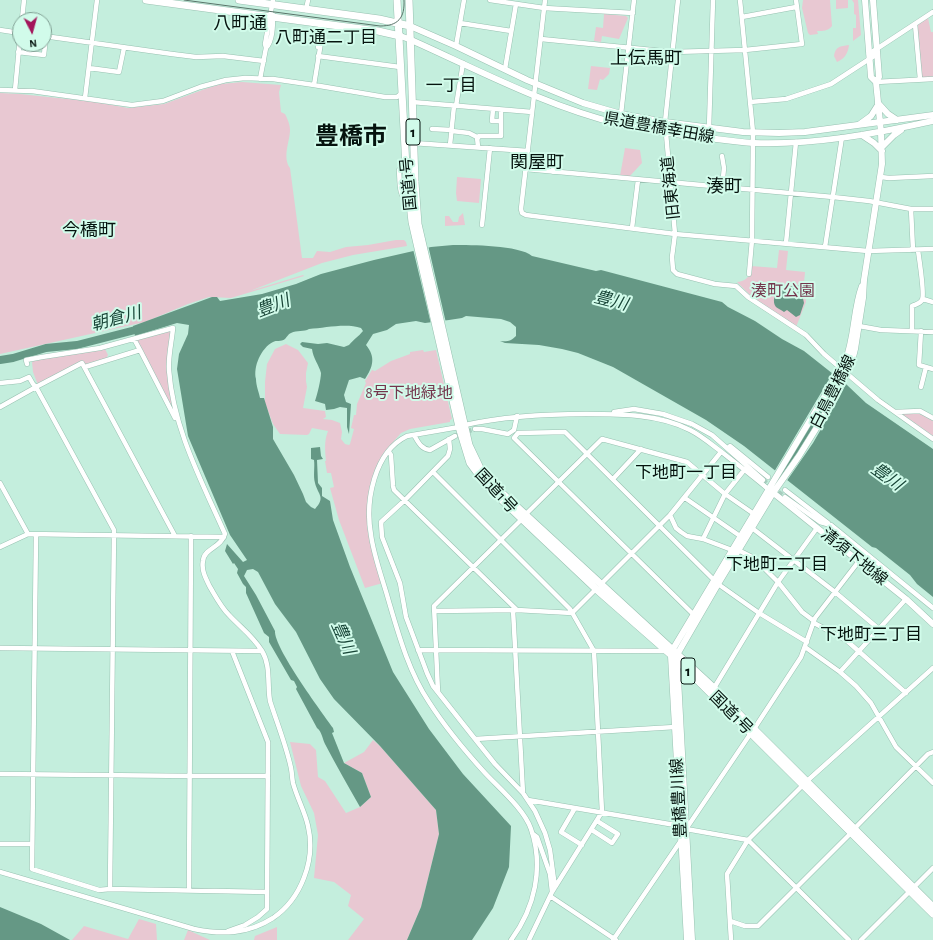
<!DOCTYPE html>
<html>
<head>
<meta charset="utf-8">
<style>
	body { margin:0 }
	#map { position:relative; width:933px; height:940px; overflow:hidden; background:#c4eedd; font-family:"Alegreya Sans",sans-serif }
	canvas { display:block }
	.north { position:absolute; left:12px; top:12px; width:40px; height:40px; box-sizing:border-box; background:#d1fbea; border:1px solid #7f9e92; border-radius:50%; rotate:174deg; font-size:11px; font-weight:700; line-height:16px; text-align:center; color:#05130e }
	.north::after { content:''; display:block; margin:auto; width:14px; height:18px; background:#a3165b; clip-path:polygon(50% 0,100% 100%,50% 72%,0 100%) }
</style>
</head>
<body>
<div id="map">
<canvas width="933" height="940"></canvas>
<div class="north">N</div>
</div>
<script>
const ctx = document.querySelector('canvas').getContext('2d');
ctx.lineJoin = 'round';
function fillPath(path, color) { ctx.fillStyle = color; ctx.fill(path, 'evenodd'); }
function strokePath(path, color, width, dash) { ctx.strokeStyle = color; ctx.lineWidth = width; ctx.lineCap = dash ? 'butt' : 'round'; ctx.setLineDash(dash || []); ctx.stroke(path); }
function drawText(font, color, halo, rows, align = 'center') {
  ctx.font = font + ' "Alegreya Sans","Noto Sans JP",sans-serif'; ctx.lineWidth = 4; ctx.setLineDash([]); ctx.textBaseline = 'middle'; ctx.strokeStyle = halo; ctx.fillStyle = color; for (const [text, x, y, turn = 0] of rows) {
    ctx.save(); ctx.translate(x, y); ctx.rotate((+turn || 0) * Math.PI / 180); ctx.textAlign = isNaN(turn) ? turn : align; if (halo) ctx.strokeText(text, 0, 0); ctx.fillText(text, 0, 0); ctx.restore();
  }
}
fillPath(new Path2D(`
	M803 0H830L832 26C828 31 823 31 817 31L818 34 810 35 808 33 802 8Z
	M836 0H848V8L836 9Z
	M852 0H858L861 35 853 41V28H856V15L854 14V3Z
	M604 14 626 16 628 18 619 39 602 36 601 42 594 41 596 27 603 28Z
	M928 18 931 32H933V78L922 77 921 76 916 25Z
	M849 45C848 54 844 59 837 62L834 56C835 47 840 46 849 45Z
	M591 66 610 68 609 74 603 80 600 79 597 90 588 89Z
	M242 82 281 85 279 92 281 112 285 114C287 118 290 124 290 130 290 141 282 157 290 168L302 258H313L317 251 330 252 346 247 368 245 396 240H404L406 242 407 246 353 255 322 263 250 291 303 275 304 276 231 298 209 297 188 304 145 322 0 354V93L20 94 96 102 128 108 164 104 205 89 221 84Z
	M625 148 640 150 642 163 629 177 620 176Z
	M457 177 481 179 479 203 457 201 456 193Z
	M463 213 465 225 445 226V216H449L453 222H458L459 217Z
	M779 250 788 251 786 270 805 272 804 283 806 302 796 327 752 297 737 282C747 281 750 276 751 266L777 268Z
	M173 328 168 369 177 416 134 339Z
	M286 344 298 350 308 363 306 373V381L307 387 303 408 325 411 326 417 323 419 332 420 340 423 342 432 341 439 345 444 349 445 350 444 354 429 351 428 354 415H356L357 404 366 383 365 381 372 370 375 371 391 361 410 354V352L423 350 424 352 436 350 452 419 450 420V422L410 429 401 433 388 448 380 461 367 510V525L371 547 383 583 365 588 339 520 330 488 334 487 331 473H327L325 461H326C325 450 324 441 328 431L312 428 309 434 307 435 280 434 273 424 265 403V382L267 364 275 349Z
	M104 347 108 355 105 361 85 367 83 363 38 385 33 372 32 362 35 360Z
	M903 413C915 413 924 413 933 421V436L903 415Z
	M373 740 380 746 436 810 439 834 421 907 407 940H348L364 919 348 906 351 895 334 882 314 878 318 835 314 813 301 786 290 742 310 744 316 750 318 777 325 781 346 813 360 807 371 797 362 773 344 763 364 752Z
	M139 919 156 924 157 940H72L84 926 128 939Z
	M277 927V940H254L255 936Z
	M188 930 210 940H184Z`), '#e8c8d2');
fillPath(new Path2D(`
	M453 245C471 245 519 245 532 256L596 271 601 270 722 302 728 307 755 321 782 339 804 351 847 385 866 403 933 449V597L917 584 910 575 876 548 872 547 744 446 706 420 613 367 578 353 562 349 539 345 505 343 500 341C507 342 511 341 516 336V327L510 322 501 319 466 316 462 318 449 320 425 323 416 321 396 324 387 330 373 334 366 345C376 357 373 367 365 379L360 377 349 380 344 395 346 402 351 404 349 434 347 427V408L340 407 334 409 326 410 325 404 315 401C317 396 321 379 321 373 319 365 313 358 312 349L303 347 300 344 302 342 318 344 327 343 344 347 349 345C354 339 358 337 363 331L361 328C346 323 325 328 309 329 304 332 297 330 291 333 288 334 287 337 285 339 281 342 276 340 273 342 261 348 253 367 256 379 256 386 259 392 260 398H264L273 427V439L294 475 303 494 306 502 311 507 315 509C326 497 318 495 315 483 313 476 315 467 314 460L311 459V448L320 447 321 456 323 459 317 460 318 483 322 488V496L330 501 333 520 350 567 393 672 429 729 463 774 511 826 509 867 493 908 472 940H407L421 907 439 834 436 810 380 746 334 699 320 679 296 632 275 604 258 572 253 569 247 570 244 576 256 595 275 631C274 648 321 711 333 728L334 732 332 733 344 763 362 773 371 797 360 807C348 786 336 765 325 744 322 738 322 732 317 728L296 689 297 687 294 681 291 680 269 642V637L264 633 246 593V587L243 584 237 573 238 569 234 563 233 564 225 551 227 544 243 562 247 560 230 535 188 436 177 369 179 354 188 334 189 325 177 323 135 336 133 326 212 297H217L220 301 262 294 296 284 321 274 374 260 431 247Z
	M799 285 804 287 802 294 804 303 800 315 796 317 787 310 784 312C782 310 778 309 776 307 772 302 774 293 780 290 785 287 792 286 799 285Z
	M0 907 41 924 70 940H0Z`), '#659885');
fillPath(new Path2D(`
	M428 245 446 323 431 324 413 249Z
	M834 371 839 376 780 476 774 472Z
	M841 377 847 382 839 398 813 443 786 482 780 477 797 453 819 418Z`), '#c4eedd');
strokePath(new Path2D(`
	M0 360 13 358 46 348 77 345 143 328`), '#659885', 8);
strokePath(new Path2D(`
	M455 436 475 429
	M763 480 785 497`), '#a7cdbe', 4.5, [4.5, 2]);
const minor = new Path2D(`
	M490 0 544 8 633 13
	M545 0 521 209 522 213 526 215 675 234 868 251 933 249
	M678 0 665 122 675 234 672 257 673 270 677 274 715 284 736 286 748 297 806 335 824 354 878 400 933 439
	M740 0 753 132 752 240 749 274
	M306 10 308 0
	M742 17 796 7
	M22 20 24 0
	M460 23 511 31
	M915 24 920 79
	M0 30 20 33
	M44 36 172 54 196 57 223 56 264 61
	M541 39 672 52 745 50 802 44 796 0
	M456 46 464 0
	M318 47 321 23
	M266 48C273 41 273 25 273 15
	M18 52 44 55 46 36
	M869 54 933 12
	M318 56 400 67
	M89 68 119 72 124 48
	M505 69 516 4
	M260 79 266 48 265 44 273 0
	M876 82 933 79
	M314 85 324 24
	M0 90 32 91 132 105 163 101 200 87 226 80 245 78 273 79 314 85 385 97H397L402 93
	M15 90 20 38
	M85 98 97 0
	M412 102 532 112
	M750 102 786 99 831 84 877 54
	M456 106 463 63
	M493 109 492 121H501
	M621 114 634 0
	M709 128 713 0
	M432 129 452 130
	M452 131 469 133 477 137 478 147
	M478 138 479 136H501V110
	M413 143 528 151
	M450 145 454 106
	M722 156 724 168 722 187
	M406 167 401 168 399 170C400 180 398 199 409 201
	M526 169 833 197 869 201 911 209H933
	M553 172 555 155
	M881 177 889 178 933 176
	M911 209 913 250
	M482 225 490 148
	M632 228 638 180
	M786 243 796 142
	M825 247 842 137
	M923 299 933 302
	M859 326 881 330 933 332
	M912 331V306C916 304 920 304 922 300 925 294 919 259 918 250
	M921 331 919 365 933 369
	M140 350 175 418
	M85 367 140 350 134 339
	M0 383 20 381 29 377 33 384 36 387 82 363 175 536
	M921 387 926 367
	M0 407 36 387 114 530 110 889
	M614 412 634 409 663 414 692 424 712 435 763 480
	M896 412 920 411 933 418
	M465 425C505 416 546 414 586 414 621 414 659 414 690 430 702 436 712 445 723 453 738 465 753 476 768 489
	M459 427 407 436C374 452 365 501 371 535 374 557 383 580 389 602 399 636 409 672 429 702 445 727 465 751 485 773 500 789 524 809 531 829 544 867 535 908 511 940
	M475 429H482L508 434 514 430 517 416
	M414 435C418 442 421 449 430 450L455 436
	M449 439 450 449 448 456 405 500 381 522 382 537 400 583 406 617 427 673 433 686 475 739 495 764 523 793 535 811 545 833 550 850 555 887
	M729 447 730 446 768 477
	M389 452 391 455 393 486 394 490 517 610
	M433 472 570 609 594 651 602 812 552 892
	M613 479 641 449
	M0 483 28 534
	M785 490 828 523
	M785 497 820 522 831 525 933 608
	M685 498 740 536
	M525 515 602 439 687 462 725 494 754 514
	M670 515 676 528 681 532 687 536 703 539 732 550
	M752 528 835 592 879 629
	M36 535 32 869 99 890 110 889 267 892
	M703 539 725 494 745 469
	M0 547 28 534 224 537
	M738 550 754 558 778 582 802 612 814 621
	M601 584 670 515 721 452
	M513 610 523 793
	M434 611 517 610 572 613 596 589
	M693 614 514 438 518 433 565 432 718 584 759 613 807 642
	M814 623 846 640 906 693
	M805 647 840 672 856 686 871 703 896 747 933 783
	M0 648 262 651
	M418 650 666 651
	M840 672 906 599
	M714 688 778 582 817 528
	M438 692 434 606 522 519
	M754 729 801 657 815 618 859 561
	M751 733 686 829 748 840 803 785
	M475 739 675 727
	M0 774 192 776H268
	M807 781 933 668
	M528 800 681 826
	M575 808 561 832 582 845
	M854 829 928 754 933 752
	M592 830 612 843 618 834 597 821
	M0 844H32
	M0 872 194 929C222 935 248 934 273 918 301 899 316 860 308 826 305 812 297 798 293 783 292 778 292 773 291 768 286 745 277 723 270 701 267 684 271 666 262 651 253 636 240 627 229 615 221 607 216 597 210 587 206 579 201 570 203 561 204 548 221 548 225 534 202 482 173 428 169 370 168 356 172 341 173 328L100 348 42 357 26 360 27 364
	M189 890 191 536
	M550 896 616 940
	M730 921 745 926H758L851 833
	M228 931 245 925 258 917 267 909 268 742 232 651
	M529 940 552 892 550 874 537 837 533 834
	M613 940 682 839
	M731 940 727 874 748 840 849 940
	M861 940 933 868`);
const major = new Path2D(`
	M873 0 879 77 876 82
	M410 26 456 46 527 80 583 103 621 114 665 122 743 132 779 133 805 132 933 115
	M400 36 409 39C476 69 548 107 619 124 642 130 667 133 691 136 711 138 733 142 754 143 813 145 875 134 933 121
	M878 103 888 114 897 120
	M860 124 871 116 878 105
	M862 135 874 143 882 151
	M882 147 894 135 901 130
	M771 491 906 599 933 624
	M687 940 671 656 673 649 845 362C855 338 853 310 862 286
	M692 940 677 660 678 653 718 584 773 493 799 456 822 419 846 375 853 357 855 349 863 298 864 280 882 164 881 132 876 82 871 77 865 0`);
const highway = new Path2D(`
	M146 0 324 24 378 31 400 36
	M239 0 379 19 410 26
	M397 0 406 167 412 222 459 427 470 463 487 486 596 589 677 660 933 914
	M409 0 415 182 418 224 469 445 480 468 490 482 714 688 754 729 933 907`);
strokePath(minor, '#98c1b1', 5.5);
strokePath(major, '#98c1b1', 7);
strokePath(highway, '#98c1b1', 8);
strokePath(minor, '#fff', 4.5);
strokePath(major, '#fff', 6);
strokePath(highway, '#fff', 7);
strokePath(new Path2D(`
	M184 0 380 26C398 26 405 18 404 0`), '#597369', 1);
for (const [x, y, w] of [
	[413,132,14],
	[688,671,14]
]) { const box = new Path2D(); box.roundRect(x - w / 2, y - 13, w, 26, 3); ctx.fillStyle = '#d1fbea'; ctx.fill(box); strokePath(box, '#05130e', 1); }
drawText('bold 15px', '#05130e', null, [
	["1",413,132],
	["1",688,671]
]);
drawText('16px', '#05130e', '#d1fbea', [
	["県道豊橋幸田線",659,128,10],
	["国道1号",409,184,-95],
	["旧東海道",671,188,-96],
	["白鳥豊橋線",833,392,-63],
	["国道1号",496,491,47],
	["清須下地線",854,557,39],
	["国道1号",731,713,45],
	["豊橋豊川線",679,798,-93]
]);
drawText('16px', '#74354c', '#d1fbea', [
	["湊町公園",783,291],
	["8号下地緑地",409,393]
]);
drawText('17px', '#05130e', '#d1fbea', [
	["八町通二丁目",326,38],
	["一丁目",451,86],
	["下地町一丁目",686,473],
	["下地町二丁目",777,565],
	["下地町三丁目",871,635]
]);
drawText('italic 17px', '#184537', '#d1fbea', [
	["豊川",611,301,14],
	["豊川",273,306,-21],
	["朝倉川",116,319,-15],
	["豊川",887,477,36],
	["豊川",343,638,66]
]);
drawText('18px', '#05130e', '#d1fbea', [
	["八町通",240,24],
	["上伝馬町",646,59],
	["関屋町",537,163],
	["湊町",724,187],
	["今橋町",89,231]
]);
drawText('bold 24px', '#05130e', '#d1fbea', [
	["豊橋市",351,137]
]);
</script>
</body>
</html>
